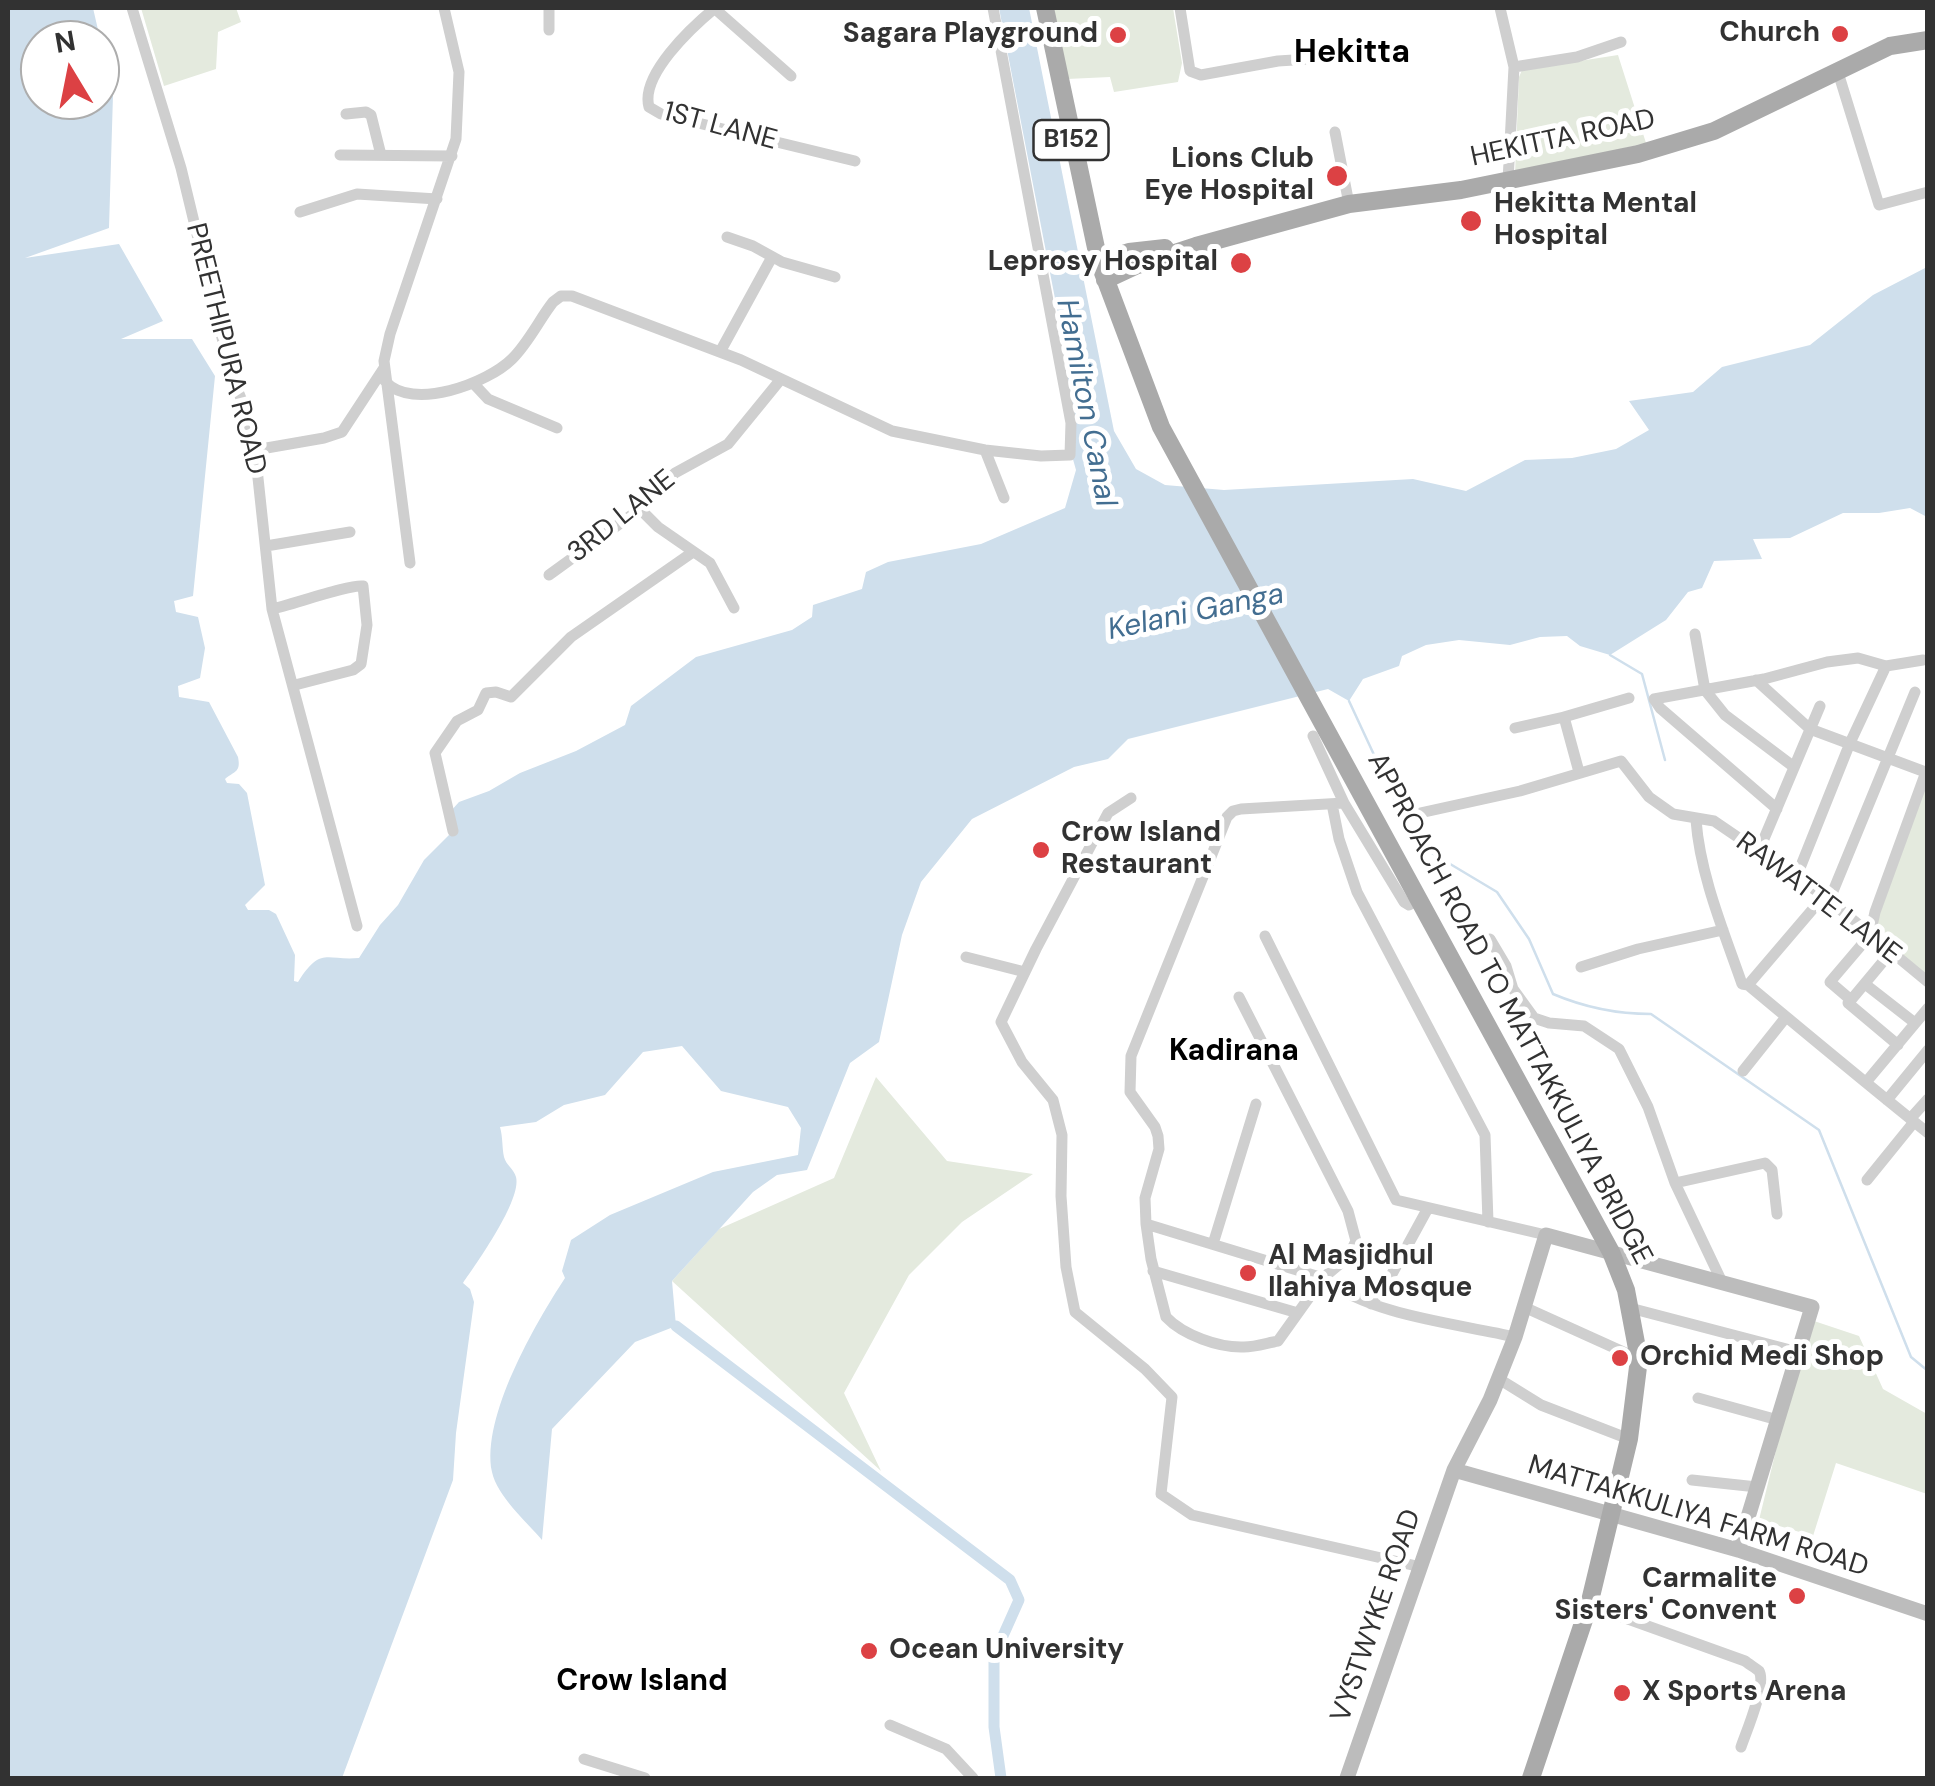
<!DOCTYPE html>
<html>
<head>
<meta charset="utf-8">
<style>
	body { margin:0 }
	#map { position:relative; width:1935px; height:1786px; overflow:hidden; background:#fff; font-family:"DM Sans",sans-serif }
	canvas { display:block }
	.frame { position:absolute; inset:0; border:10px solid #323232; pointer-events:none }
	.north { position:absolute; left:20px; top:20px; width:100px; height:100px; box-sizing:border-box; background:#fff; border:2px solid #adadad; border-radius:50%; rotate:350deg; font-size:28px; font-weight:700; line-height:40px; text-align:center; color:#323232 }
	.north::after { content:''; display:block; margin:auto; width:35px; height:45px; background:#dc4144; clip-path:polygon(50% 0,100% 100%,50% 72%,0 100%) }
</style>
</head>
<body>
<div id="map">
<canvas width="1935" height="1786"></canvas>
<div class="frame"></div>
<div class="north">N</div>
</div>
<script>
const ctx = document.querySelector('canvas').getContext('2d');
ctx.lineJoin = 'round';
function fillPath(path, color) { ctx.fillStyle = color; ctx.fill(path, 'evenodd'); }
function strokePath(path, color, width, dash) { ctx.strokeStyle = color; ctx.lineWidth = width; ctx.lineCap = dash ? 'butt' : 'round'; ctx.setLineDash(dash || []); ctx.stroke(path); }
function drawText(font, color, halo, rows, align = 'center') {
  ctx.font = font + ' "DM Sans",sans-serif'; ctx.lineWidth = 10; ctx.setLineDash([]); ctx.textBaseline = 'middle'; ctx.strokeStyle = halo; ctx.fillStyle = color; for (const [text, x, y, turn = 0] of rows) {
    ctx.save(); ctx.translate(x, y); ctx.rotate((+turn || 0) * Math.PI / 180); ctx.textAlign = isNaN(turn) ? turn : align; if (halo) ctx.strokeText(text, 0, 0); ctx.fillText(text, 0, 0); ctx.restore();
  }
}
fillPath(new Path2D(`
	M141 8H236L241 22 218 32 216 69 164 86Z
	M1052 8H1173L1182 63 1178 82 1114 92 1110 77 1067 79Z
	M1618 55 1646 143 1515 174 1519 77 1522 70Z
	M1927 779V975L1870 931Z
	M876 1077 947 1161 1033 1174 962 1222 909 1275 844 1393 881 1471 672 1281 719 1229 834 1178Z
	M1808 1319 1859 1336 1883 1389 1927 1414V1494L1836 1463 1813 1536 1759 1520Z`), '#e4eade');
fillPath(new Path2D(`
	M8 8H93L113 95 109 228 25 258 119 244 163 321 121 339H192L215 376 193 596 174 601 176 612 198 617 205 648 200 678 178 686 179 697 209 702 238 757C241 772 235 771 225 779L227 783 239 784 247 793 265 885 245 905 248 910H269L276 914 295 955 294 981 298 982C321 946 325 961 359 958L380 925 398 905 424 860 453 831 450 812 459 802 489 791 520 773 576 751 625 725 631 706 696 657 792 630 812 617 813 605 862 589 866 572 888 562 981 544 1065 508 1076 470 1067 438 1063 340 999 8H1029L1114 431 1136 469 1165 485 1224 490 1413 479 1466 491 1525 460 1572 458 1616 449 1649 430 1629 401 1693 392 1722 367 1810 345 1873 295 1927 267V517L1910 508 1879 513H1843L1790 538 1753 539 1762 559 1714 561 1702 588 1688 592 1666 620 1610 655 1580 646 1567 636 1540 637 1510 645 1459 640 1426 645 1402 656 1399 666 1363 679 1349 701 1328 689 1128 739 1108 759 1074 767 972 819 921 882 902 935 879 1042 850 1063 807 1170 777 1175 753 1192 672 1281 676 1326 635 1342 552 1429 542 1540C526 1521 497 1496 492 1472 481 1417 535 1324 565 1278L562 1271 571 1240 610 1215 713 1172 798 1155 801 1128 788 1107 721 1091 682 1046 643 1052 605 1095 564 1105 536 1122 500 1127C503 1138 502 1148 504 1157 506 1165 514 1169 516 1177 522 1200 476 1264 463 1283L470 1289 474 1302 456 1433 453 1480 342 1778H8ZM40 40H100V100H40Z`), '#cfdfec');
strokePath(new Path2D(`
	M1610 655 1642 674 1665 760
	M1349 701 1415 843 1497 892 1529 939 1553 994C1586 1008 1616 1014 1651 1014L1819 1130 1911 1357 1928 1371`), '#cfdfec', 2.5);
strokePath(new Path2D(`
	M676 1326 1010 1580 1019 1600 994 1656V1727L1001 1778`), '#cfdfec', 11);
strokePath(new Path2D(`
	M132 8 181 168 230 371 246 411 255 450 272 609 357 926
	M714 8 791 76
	M715 8C692 27 640 75 649 107L661 114 855 161
	M1180 8 1190 71 1201 75 1278 61 1341 57
	M1500 8 1514 67 1508 181
	M549 30V8
	M1514 67 1577 57 1621 42
	M1837 69 1879 205 1928 192
	M346 114 366 112 371 115 381 155
	M1335 132 1349 204
	M340 155 452 156
	M300 212 357 194 437 199
	M727 237 753 246 782 262 835 277
	M720 352 772 257
	M385 381C412 412 488 383 512 359 529 342 539 320 553 302L561 296H572L741 360 892 431 985 450 1041 456 1070 455 1071 423 993 8
	M473 383 488 399 557 428
	M255 450 324 438 342 432 384 368
	M985 450 1004 498
	M640 509 658 527 710 563 734 608
	M266 546 350 532
	M410 563 384 361 390 334 456 139 459 72 444 8
	M549 575 640 509 675 473 728 444 781 379
	M272 609C291 605 351 584 363 586L367 625 361 664 353 670 295 685
	M1695 634 1705 690 1725 715 1794 767
	M1756 680 1810 729 1928 773
	M1515 728 1564 717
	M1313 736 1344 803
	M1579 772 1564 717 1629 698
	M1131 798 1108 813 1036 949 1001 1022 1022 1062 1053 1100 1062 1135 1061 1196 1066 1267 1075 1312 1145 1369 1172 1397 1161 1494 1192 1515 1421 1567
	M1332 804 1339 839 1357 892 1485 1135 1488 1222
	M1777 809 1660 708 1654 699 1764 679 1827 662 1858 658 1886 666 1923 660
	M1420 813 1520 791 1621 761 1649 797 1673 814 1714 821 1824 896 1928 982
	M1696 820C1700 875 1724 932 1742 984L1748 985C1808 1035 1867 1084 1928 1133
	M453 831 435 753 457 721 478 710 486 693 496 692 511 697 571 637 693 552
	M1758 853 1820 706
	M1796 878 1850 743 1886 666
	M1418 900 1409 905 1404 902 1344 803 1241 809 1233 811 1227 817 1131 1056 1130 1092 1155 1127 1158 1136 1159 1149 1145 1198 1146 1224 1151 1259 1166 1317C1183 1335 1219 1348 1244 1347 1255 1347 1267 1343 1278 1341L1323 1278C1372 1316 1454 1323 1515 1337
	M1829 901 1915 692
	M1265 936 1396 1200 1546 1235
	M1490 939 1506 966 1513 989 1534 1018 1549 1023 1584 1026 1619 1049 1648 1107 1675 1183 1722 1282
	M1891 952 1851 1000 1830 982 1870 935 1875 912 1926 772
	M966 957 1025 972
	M1581 967 1638 949 1723 930
	M1865 984 1915 1023
	M1748 985 1824 896
	M1851 1000 1848 1003 1898 1045
	M1743 1071 1786 1017
	M1867 1081 1928 1008
	M1887 1100 1928 1050
	M1910 1119 1928 1099
	M1867 1180 1914 1122
	M1675 1183 1765 1163 1772 1170 1777 1214
	M1146 1224 1323 1278 1348 1257 1356 1241 1348 1211 1239 997
	M1213 1244 1256 1104
	M1153 1271 1298 1313
	M1371 1304 1387 1283 1428 1208
	M1524 1307 1639 1359
	M1630 1308 1798 1352
	M1499 1379 1541 1405 1629 1439
	M1698 1398 1778 1420
	M1692 1480 1757 1487
	M1589 1605 1745 1661C1746 1662 1758 1670 1759 1671 1767 1684 1746 1732 1741 1747
	M890 1725 946 1749 973 1778
	M584 1759 645 1778`), '#cfcfcf', 11);
strokePath(new Path2D(`
	M1454 1470 1738 1550 1928 1614
	M1347 1778 1454 1470 1490 1400 1515 1337 1546 1235 1812 1307 1738 1550`), '#bcbcbc', 15);
strokePath(new Path2D(`
	M1045 8 1099 262 1161 427 1611 1252 1626 1290 1639 1359 1629 1439 1589 1605 1531 1778
	M1099 262 1129 252 1165 248
	M1105 280 1135 266 1196 246 1349 204 1461 190 1638 154 1714 131 1890 46 1928 40`), '#aaa', 18);
for (const [x, y, r, color] of [
	[1840,34,10,"#dc4144"],
	[1118,35,10,"#dc4144"],
	[1337,176,12,"#dc4144"],
	[1471,221,12,"#dc4144"],
	[1241,263,12,"#dc4144"],
	[1041,850,10,"#dc4144"],
	[1248,1273,10,"#dc4144"],
	[1620,1358,10,"#dc4144"],
	[1797,1596,10,"#dc4144"],
	[869,1651,10,"#dc4144"],
	[1622,1693,10,"#dc4144"]
]) { const dot = new Path2D(); dot.arc(x, y, r, 0, 2 * Math.PI); ctx.fillStyle = color; ctx.fill(dot); strokePath(dot, '#fff', 4); }
for (const [x, y, w] of [
	[1071,140,75]
]) { const box = new Path2D(); box.roundRect(x - w / 2, y - 20, w, 40, 8); ctx.fillStyle = '#fff'; ctx.fill(box); strokePath(box, '#323232', 2.5); }
drawText('bold 25px', '#323232', null, [
	["B152",1071,140]
]);
drawText('bold 28px', '#323232', '#fff', [
	["Church",1820,34,"right"],
	["Sagara Playground",1098,35,"right"],
	["Lions Club",1314,160,"right"],
	["Eye Hospital",1314,192,"right"],
	["Hekitta Mental",1494,205],
	["Hospital",1494,237],
	["Leprosy Hospital",1218,263,"right"],
	["Crow Island",1061,834],
	["Restaurant",1061,866],
	["Al Masjidhul",1268,1257],
	["Ilahiya Mosque",1268,1289],
	["Orchid Medi Shop",1640,1358],
	["Carmalite",1777,1580,"right"],
	["Sisters' Convent",1777,1612,"right"],
	["Ocean University",889,1651],
	["X Sports Arena",1642,1693]
], 'left');
drawText('28px', '#323232', '#fff', [
	["1ST LANE",720,127,15],
	["HEKITTA ROAD",1563,139,-12],
	["PREETHIPURA ROAD",225,349,76],
	["3RD LANE",622,517,-39],
	["RAWATTE LANE",1818,899,37],
	["APPROACH ROAD TO MATTAKKULIYA BRIDGE",1509,1009,62],
	["MATTAKKULIYA FARM ROAD",1698,1517,17],
	["VYSTWYKE ROAD",1377,1616,-71]
]);
drawText('italic 30px', '#436e91', '#fff', [
	["Hamilton Canal",1085,403,79],
	["Kelani Ganga",1196,613,-12]
]);
drawText('bold 30px', '#000', '#fff', [
	["Kadirana",1234,1052],
	["Crow Island",642,1682]
]);
drawText('bold 32px', '#000', '#fff', [
	["Hekitta",1352,54]
]);
</script>
</body>
</html>
